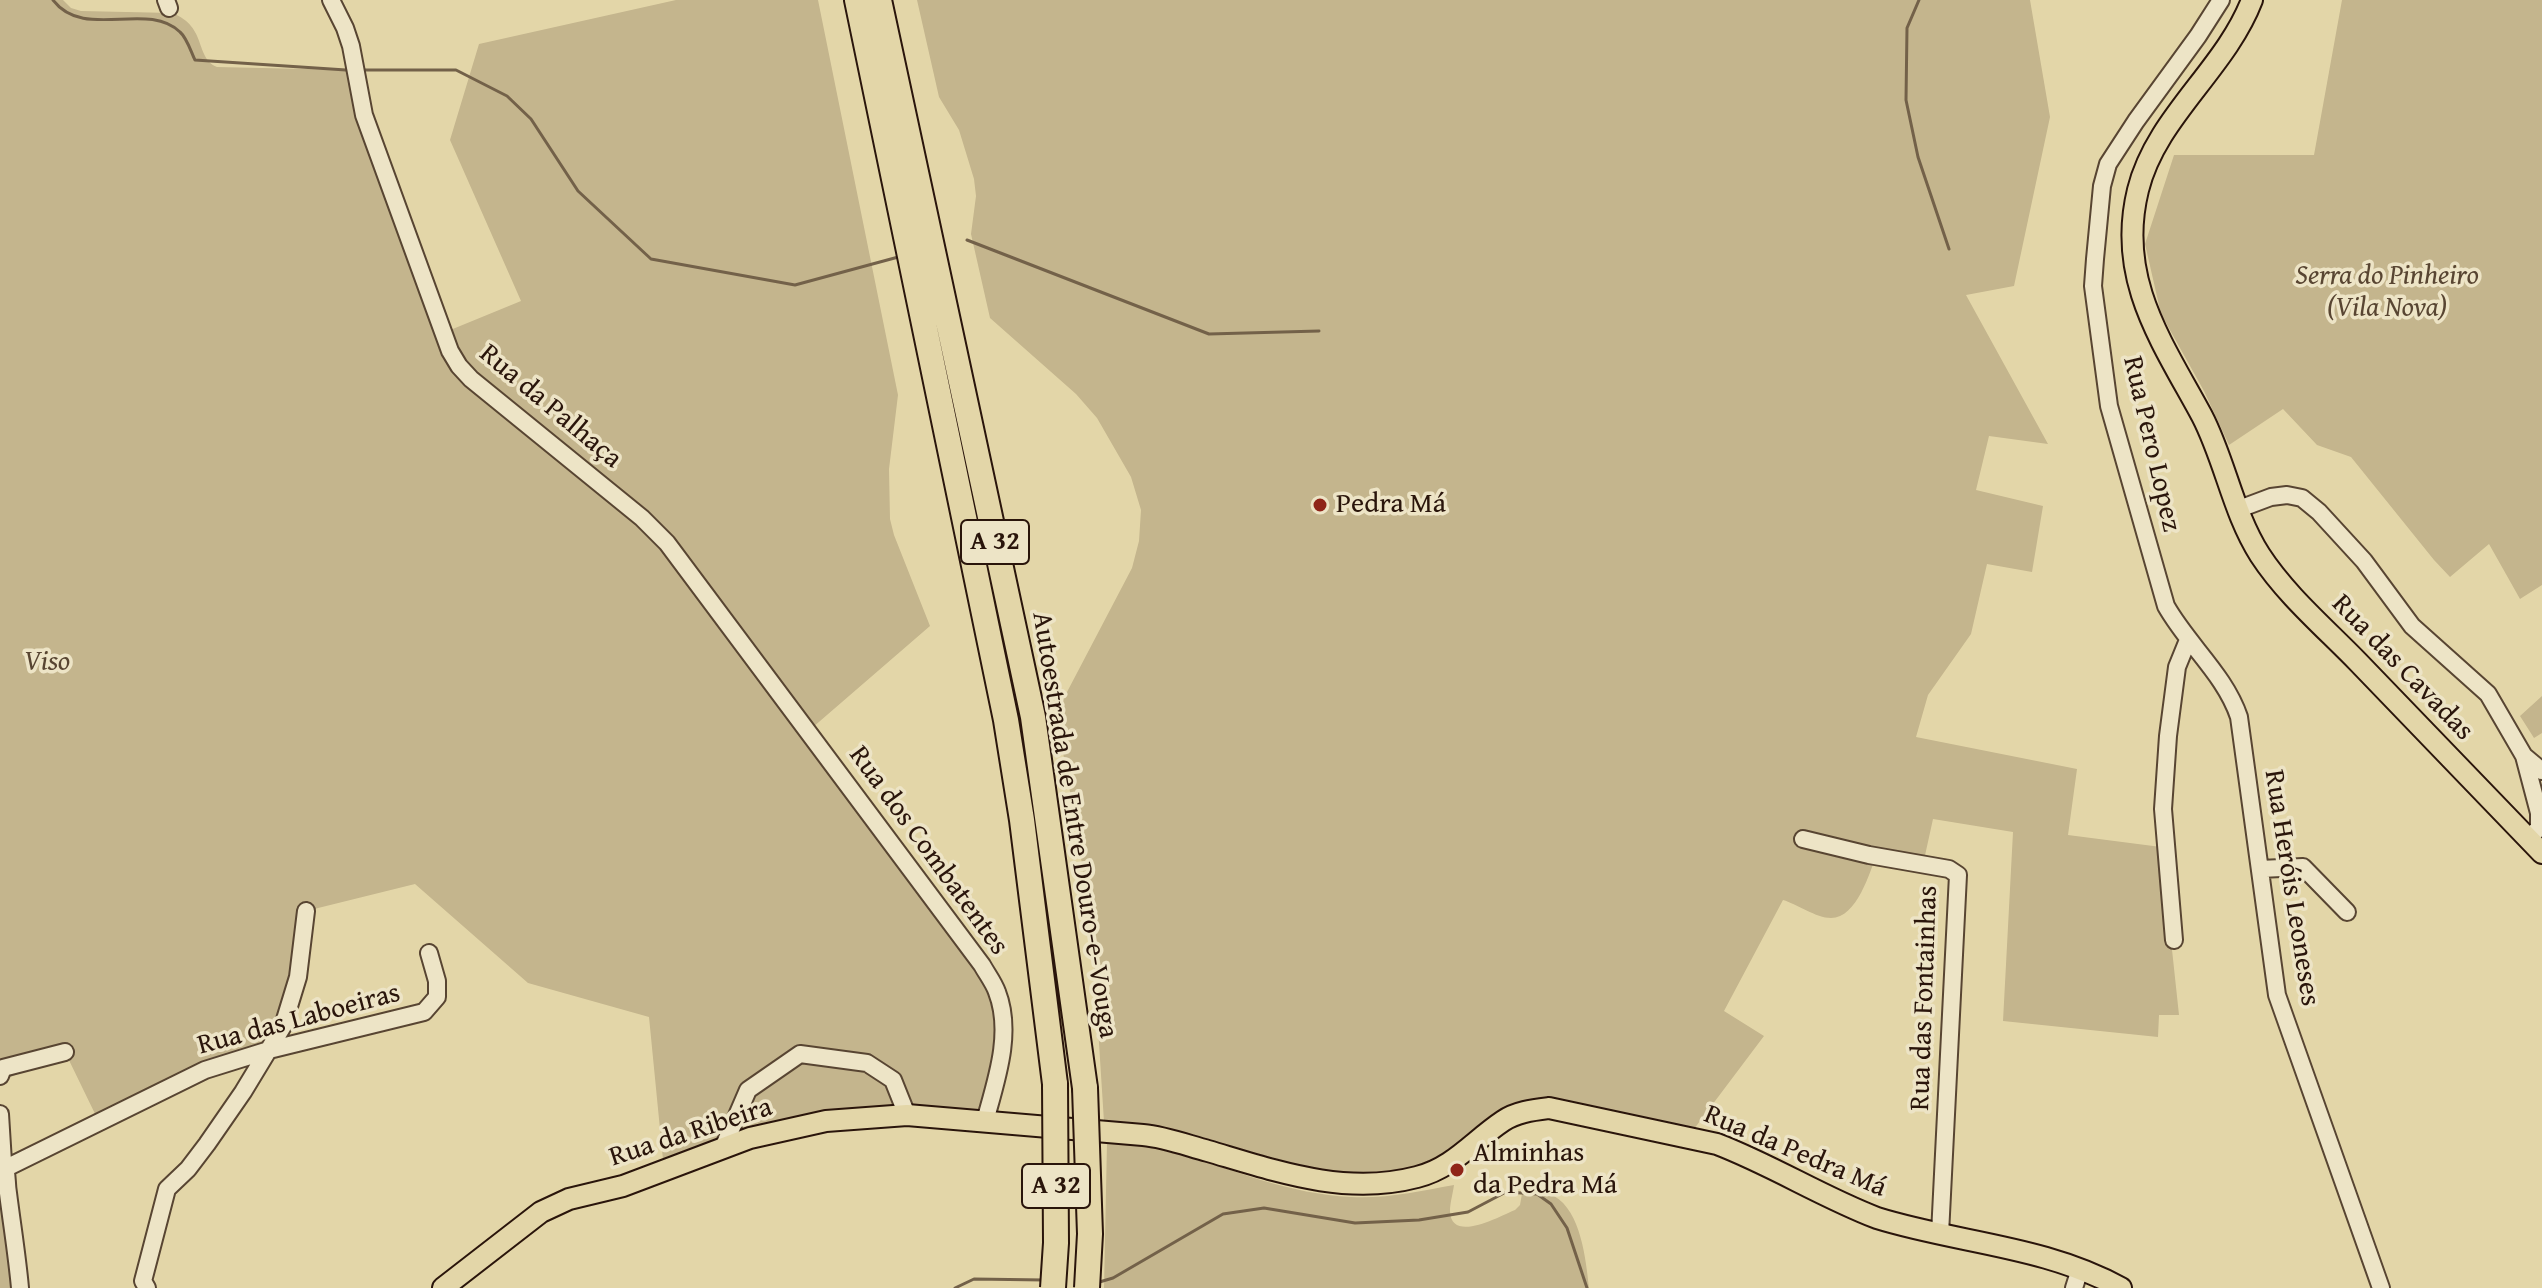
<!DOCTYPE html>
<html>
<head>
<meta charset="utf-8">
<style>
	body { margin:0 }
	canvas { display:block; background:#e3d6a8 }
</style>
</head>
<body>
<canvas width="2542" height="1288"></canvas>
<script>
const ctx = document.querySelector('canvas').getContext('2d');
ctx.lineJoin = 'round';
function fillPath(path, color) { ctx.fillStyle = color; ctx.fill(path, 'evenodd'); }
function strokePath(path, color, width, dash) { ctx.strokeStyle = color; ctx.lineWidth = width; ctx.lineCap = dash ? 'butt' : 'round'; ctx.setLineDash(dash || []); ctx.stroke(path); }
function drawText(font, color, halo, rows, align = 'center') {
  ctx.font = font + ' "Gentium Book Plus",serif'; ctx.lineWidth = 7; ctx.setLineDash([]); ctx.textBaseline = 'middle'; ctx.strokeStyle = halo; ctx.fillStyle = color; for (const [text, x, y, turn = 0] of rows) {
    ctx.save(); ctx.translate(x, y); ctx.rotate((+turn || 0) * Math.PI / 180); ctx.textAlign = isNaN(turn) ? turn : align; if (halo) ctx.strokeText(text, 0, 0); ctx.fillText(text, 0, 0); ctx.restore();
  }
}
fillPath(new Path2D(`
	M0 0H63L71 8 81 11 172 13C208 27 194 57 217 67L352 70 443 333 521 301 450 140 479 44 676 0H818L898 395 889 469 890 519 894 535 930 626 805 734 982 965 1003 1029 985 1121H826L664 1170 649 1017 528 983 415 884 306 911 298 977 269 1050 99 1122 65 1052 0 1082Z
	M917 0H2030L2050 117 2014 286 1966 295 2048 444 1989 436 1976 490 2043 506 2032 572 1987 564 1971 634 1928 695 1916 737 2077 769 2068 835 2161 847 2179 1015H2159L2158 1037 2003 1021 2013 832 1933 819 1924 860 1877 853C1870 872 1857 918 1831 918 1816 918 1797 904 1783 900L1724 1011 1764 1036 1691 1133 1525 1100 1511 1105 1458 1148 1432 1161 1413 1167 1366 1175 1315 1171 1142 1125 1104 1122 1092 933 1078 837 1056 713 1132 568 1139 541 1141 510 1131 477 1097 418 1076 394 990 318 971 234 976 196 974 179 959 130 939 97Z
	M2342 0H2542V585L2520 599 2489 544 2450 577 2434 560 2351 457 2317 445 2283 409 2229 445 2204 391 2161 314 2145 244 2174 155H2314Z
	M2542 696V733L2534 738 2520 716Z
	M0 1124 13 1288H0Z
	M1107 1142C1131 1144 1156 1145 1179 1153 1236 1171 1290 1194 1351 1197 1386 1199 1420 1191 1454 1185 1453 1193 1450 1203 1450 1211 1451 1244 1500 1216 1515 1210L1520 1205 1523 1188C1533 1190 1544 1191 1554 1196 1581 1211 1586 1260 1589 1288H1104Z`), '#c4b58d');
strokePath(new Path2D(`
	M53 0C84 41 147 0 180 32 187 38 191 52 195 60L346 70
	M1919 0 1907 28 1906 100 1918 157 1949 249
	M365 70H456L507 96 531 119 578 191 651 259 795 285 902 256
	M967 240 1209 334 1319 331
	M1096 1283 1113 1278 1223 1214 1264 1208 1355 1223 1419 1220 1468 1212 1506 1192 1537 1194 1551 1204 1567 1228 1587 1288
	M955 1288 974 1279 1044 1280`), '#736149', 3);
const minor = new Path2D(`
	M166 0 169 8
	M331 0 345 28 351 46 364 115 450 351 459 366 471 379 642 518 667 543 982 965C987 974 994 983 997 992 1013 1033 996 1081 985 1121
	M2221 0 2198 36 2136 121 2108 164 2102 186 2095 259 2093 286 2109 406 2166 606C2188 645 2225 675 2239 717L2277 995 2381 1288
	M2239 509 2271 497 2287 495 2302 498 2319 512 2364 561 2412 626 2488 694 2524 756 2542 771
	M2524 756 2539 813V828L2528 839
	M1803 839 1869 855 1949 869 1958 875 1940 1234
	M2260 869 2303 867 2347 912
	M2174 940 2163 809 2168 736 2177 667 2188 640
	M0 1076 3 1068 65 1052
	M0 1114 3 1162C8 1172 6 1182 8 1193 12 1225 17 1255 20 1288
	M723 1148 748 1090 800 1054 867 1063 893 1080 907 1115
	M0 1171 205 1070 269 1050 424 1012 437 997V981L429 953
	M147 1288 143 1281 167 1189 188 1169 207 1144 243 1092 283 1026 298 977 306 911
	M2074 1288 2080 1269`);
const major = new Path2D(`
	M2252 0C2225 70 2156 117 2138 190 2116 279 2162 342 2202 416 2225 460 2233 513 2260 555 2286 595 2325 628 2358 662 2419 726 2481 789 2542 853
	M443 1288 541 1212 569 1199 623 1186 750 1138 826 1121 907 1115 1143 1135C1165 1137 1186 1145 1208 1151 1276 1171 1345 1196 1417 1177 1453 1168 1473 1141 1503 1121 1516 1112 1533 1110 1549 1108L1717 1144C1772 1165 1822 1197 1877 1218 1957 1243 2046 1246 2121 1288`);
const highway = new Path2D(`
	M857 0 1006 720 1022 820 1055 1084
	M879 0 1033 717 1085 1088`);
strokePath(minor, '#584532', 20);
strokePath(major, '#2a150b', 24);
strokePath(highway, '#2a150b', 28);
strokePath(minor, '#ede4c6', 16);
strokePath(major, '#e3d6a8', 20);
strokePath(highway, '#e3d6a8', 24);
const highwayBridge = new Path2D(`
	M1085 1088 1090 1234 1087 1288
	M1053 1288 1056 1243 1055 1084`);
strokePath(highwayBridge, '#2a150b', 28, []);
strokePath(highwayBridge, '#e3d6a8', 24);
for (const [x, y, r, color] of [
	[1320,505,8,"#8f2418"],
	[1457,1170,8,"#8f2418"]
]) { const dot = new Path2D(); dot.arc(x, y, r, 0, 2 * Math.PI); ctx.fillStyle = color; ctx.fill(dot); strokePath(dot, '#ede4c6', 3); }
for (const [x, y, w] of [
	[995,542,68],
	[1056,1186,68]
]) { const box = new Path2D(); box.roundRect(x - w / 2, y - 22, w, 44, 6); ctx.fillStyle = '#ede4c6'; ctx.fill(box); strokePath(box, '#2a150b', 2); }
drawText('bold 26px', '#2a150b', null, [
	["A 32",995,542],
	["A 32",1056,1186]
]);
drawText('italic 28px', '#584532', '#ede4c6', [
	["Serra do Pinheiro",2387,277],
	["(Vila Nova)",2387,309],
	["Viso",47,663]
]);
drawText('28px', '#2a150b', '#ede4c6', [
	["Rua da Palhaça",550,407,40],
	["Rua Pero Lopez",2151,444,77],
	["Rua das Cavadas",2402,668,46],
	["Autoestrada de Entre Douro-e-Vouga",1074,825,81],
	["Rua dos Combatentes",928,851,54],
	["Rua Heróis Leoneses",2291,888,81],
	["Rua das Fontainhas",1925,998,-88],
	["Rua das Laboeiras",299,1020,-15],
	["Rua da Ribeira",691,1133,-18],
	["Rua da Pedra Má",1795,1152,23]
]);
drawText('28px', '#2a150b', '#ede4c6', [
	["Pedra Má",1336,505],
	["Alminhas",1473,1154],
	["da Pedra Má",1473,1186]
], 'left');
</script>
</body>
</html>
